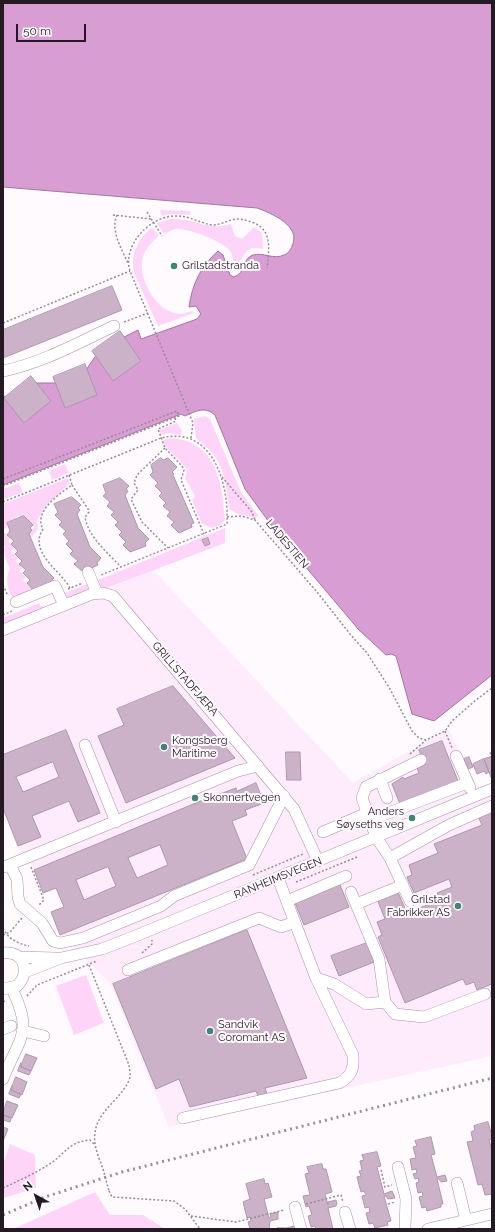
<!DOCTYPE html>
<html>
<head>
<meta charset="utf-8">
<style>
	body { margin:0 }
	#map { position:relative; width:495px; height:1232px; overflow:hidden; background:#fffafe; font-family:Raleway,sans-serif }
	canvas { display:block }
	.frame { position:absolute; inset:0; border:4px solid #241a23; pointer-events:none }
	.north { position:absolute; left:16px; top:1176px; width:40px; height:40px; -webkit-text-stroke:3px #fffafe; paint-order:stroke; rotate:320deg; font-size:11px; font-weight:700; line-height:16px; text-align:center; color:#241a23 }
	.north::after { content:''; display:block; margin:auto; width:14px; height:18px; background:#241a23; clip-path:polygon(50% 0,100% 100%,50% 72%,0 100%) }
	.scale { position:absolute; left:16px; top:24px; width:70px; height:18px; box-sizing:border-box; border:2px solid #241a23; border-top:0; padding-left:5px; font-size:12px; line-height:14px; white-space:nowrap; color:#241a23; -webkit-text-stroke:3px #fffafe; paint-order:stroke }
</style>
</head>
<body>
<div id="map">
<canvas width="495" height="1232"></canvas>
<div class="frame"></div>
<div class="north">N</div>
<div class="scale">50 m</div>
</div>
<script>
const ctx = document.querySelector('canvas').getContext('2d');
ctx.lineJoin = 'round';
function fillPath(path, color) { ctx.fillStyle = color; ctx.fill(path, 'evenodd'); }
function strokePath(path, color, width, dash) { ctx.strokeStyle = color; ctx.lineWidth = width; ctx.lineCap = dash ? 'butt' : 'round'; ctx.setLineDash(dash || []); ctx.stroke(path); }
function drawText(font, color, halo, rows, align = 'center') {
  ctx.font = font + ' Raleway,sans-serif'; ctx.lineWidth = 4; ctx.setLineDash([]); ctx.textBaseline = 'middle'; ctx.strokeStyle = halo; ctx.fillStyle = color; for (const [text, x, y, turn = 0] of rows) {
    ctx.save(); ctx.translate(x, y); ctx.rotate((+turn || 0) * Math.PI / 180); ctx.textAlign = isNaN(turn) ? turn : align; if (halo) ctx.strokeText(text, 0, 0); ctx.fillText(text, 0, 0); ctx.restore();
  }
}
fillPath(new Path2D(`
	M153 570 353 783 448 729 477 786 492 788V1056L169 1127 110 983 61 935 52 913 65 908 57 888 44 893 34 870 18 847 3 810V634Z`), '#feebfc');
fillPath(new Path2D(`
	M160 210 190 211V215L170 214 162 216Z
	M170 219C194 218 208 231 231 224L235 236 242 239 254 227 262 233 263 249C245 243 243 258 236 269H233C233 263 234 257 230 251 223 241 188 228 176 229 172 230 168 232 164 234L157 223Z
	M152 227 159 236C151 242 144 250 142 261 139 281 158 314 180 314 184 314 188 312 192 311L194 313 158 326 134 273C130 254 138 239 152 227Z
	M205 416 210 419 241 492 258 515 256 518 238 514 229 509C227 491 225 470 214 455 209 448 202 444 196 438L194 419Z
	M177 423 182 431 180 435 169 433 162 435 159 430Z
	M170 438C217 441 222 482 225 520L220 525 212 528 202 524 192 500 195 496 185 478 187 471 185 467 166 447 163 440Z
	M65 464 69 473 52 480 49 471Z
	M68 478 69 482 67 486 47 505 37 520 38 529 31 538 29 533 35 527 25 517 21 518 18 515 13 521 7 523V526L3 531 10 538 8 541 14 548 11 551 18 558 16 561 22 568 19 571 26 577 23 580 34 591 13 599C7 587 5 580 10 568 7 562 2 554 5 546L3 545V504Z
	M19 483 23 492 3 500V489Z
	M225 528V543L107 588 100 587 98 580Z
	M87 584 89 590 68 599 65 593Z
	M39 603 41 607 43 606 44 609 4 625 3 618Z
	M86 975 104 1023 74 1035 56 986Z
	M10 1144 35 1155 36 1188 4 1198 3 1164Z
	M95 1192 110 1215H143L165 1229H13Z`), '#fed5f9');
const water = new Path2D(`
	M3 3H492V675L434 721 412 714 396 656 391 654 386 655 359 630 277 533 245 489 215 415C205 406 196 411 185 416L181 414 3 485V395L9 400 34 383H57L86 370 97 354 116 341 138 330 141 339 197 319 201 314 196 306 189 307C192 284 201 266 218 251L223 255 230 275 234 277C246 273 242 258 253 255 263 252 274 260 284 255 287 254 291 250 292 246 302 226 271 213 257 208L3 187Z`);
fillPath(water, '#d89dd2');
strokePath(water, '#a2769e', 1);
const building = new Path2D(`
	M112 286 122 310 3 358V330Z
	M120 331 141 361 113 381 92 351Z
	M85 364 97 395 65 408 53 377Z
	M31 376 51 401 24 423 4 398Z
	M161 458 163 460 168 458 177 467 172 472 174 474 173 475 194 523 191 524 192 527 179 533 171 525 174 522 167 516 170 512 163 506 166 503 159 496 162 493 155 486 158 483 150 475 153 472 151 465Z
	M120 478 129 486 126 489 128 491 125 495 138 528 149 539 145 543 146 546 130 552 123 545 126 542 119 535 122 532 115 525 118 522 111 515 114 512 107 506 110 502 103 496 106 493 103 485Z
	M72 497 81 505 78 508 80 510 77 514 90 547 101 558 97 563 98 565 83 572 74 564 78 561 70 554 73 551 66 544 69 541 63 534 66 531 59 525 62 522 55 515 58 512 54 504Z
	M24 516 33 525 30 528 32 530 29 534 43 567 54 578 50 582V585L34 591 27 583 30 580 23 573 26 570 19 564 22 561 15 554 18 551 11 544 14 541 7 535 10 531 7 523Z
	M208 538 210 544 205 546 202 540Z
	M173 686 235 758 126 803 98 736 124 725 117 709Z
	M66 730 100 813 78 822 69 801 32 816 41 837 18 846 3 808V755ZM53 762 59 777 23 792 16 777Z
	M442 741 458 781 400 804 392 784 403 777 404 779 419 773 417 768 425 765 419 750Z
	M286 752H300L301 780H287Z
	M492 752V780L484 759 492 756 490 753Z
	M469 757 473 767 468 769 464 759Z
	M484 759 489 772 486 774 484 771 477 774 473 764Z
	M256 783 264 803 245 810 247 815 232 821 247 859 60 935 51 912 64 907 56 888 43 893 34 870 220 793V794L236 788 237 791ZM160 845 168 865 137 878 128 858ZM108 867 116 886 84 900 76 880Z
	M492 810V984L477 990 474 982 466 985 463 979 405 1003 378 937 382 935 377 922 385 919 377 899 397 890 407 913 440 900 437 893 452 887 449 879 414 893 407 877 412 875 409 865 438 853 434 844 482 825 478 816Z
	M340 885 349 907 304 925 295 903Z
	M247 930 307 1078 265 1088 267 1094 258 1096 256 1091 190 1107 179 1079 156 1089 113 984Z
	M367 943 374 962 339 976 331 956Z
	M26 1054 37 1058 31 1071 21 1067Z
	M21 1063V1067L31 1071 29 1075 18 1071Z
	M16 1077 27 1082 22 1095 11 1090Z
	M12 1086 11 1090 21 1094 19 1098 9 1094Z
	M7 1101 18 1105 12 1118 3 1115Z
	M3 1115 11 1118 10 1122 3 1120Z
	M488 1122 492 1136V1139L489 1140 492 1151V1194L485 1195 482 1184 478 1185 467 1142 473 1141 471 1132 475 1130 474 1126Z
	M3 1127 8 1129 3 1141Z
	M431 1137 435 1154 431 1155 437 1177 445 1175 447 1181 441 1182 439 1179H437L443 1204H441V1207L427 1211 426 1207 422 1208 419 1197 423 1196 422 1192 418 1193 416 1183 419 1182 418 1178 415 1179 413 1174 417 1173 416 1169 412 1170 410 1159 416 1158 413 1147 417 1146 415 1141Z
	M377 1152 381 1166 377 1167 384 1194 392 1191 395 1198 388 1199 386 1196H384L391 1221 387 1222 388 1225 375 1228 373 1223 369 1224 366 1213 370 1212 369 1207 365 1208 362 1196 366 1195 364 1191 361 1192 357 1177 361 1176 359 1171 362 1170 360 1161 364 1160 362 1155Z
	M322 1164 323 1169H326L332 1192 325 1194 328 1205V1202L336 1200 337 1204 336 1206 328 1208 333 1229H316L315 1226 311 1227 308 1216 312 1215 309 1206 306 1207 303 1196 310 1195 305 1174 309 1173 307 1167Z
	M264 1179 265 1184 268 1183 272 1197 264 1199 269 1218 271 1217 270 1214 278 1212V1219L270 1221 269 1229H250L248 1222 251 1221 250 1217 247 1218 243 1202 250 1199 246 1184Z
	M296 1226 297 1229 277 1228H286Z`);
fillPath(building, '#cbb2c8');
strokePath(building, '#ae96ab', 1);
const minor = new Path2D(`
	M3 371C42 363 78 343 114 326
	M88 572 97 593
	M16 602 55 586 64 605
	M3 630 92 594 103 593 113 596 294 809 318 861
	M85 745 116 822
	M456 756 470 788
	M380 779 387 798
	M370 820 362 798 366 787 421 760
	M323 832 367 813
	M390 858 449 825 492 806
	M10 865 17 879 18 897 20 904 42 923 53 941 60 943 83 938 161 906 174 896 249 865 284 796
	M4 867 238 771 258 766
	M351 892 379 959 385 1002 395 1014 424 1017 485 994
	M287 901 346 876
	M410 901 390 858 376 837 370 820 467 783
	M356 904 403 885
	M3 953C24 950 31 973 17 986L3 989
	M19 957 56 958
	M128 970 259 918 281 927 295 922
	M25 972 61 958 102 949 133 937 492 789
	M316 978 334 984 366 1004 385 1002
	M3 1029 11 1026
	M23 1031 44 1036
	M3 1079C19 1037 34 1034 12 989
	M183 1118 339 1083C352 1076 354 1069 353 1055L316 978 278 878
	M398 1167 406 1199 405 1229
	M457 1183 466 1220
	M295 1207 301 1229
	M345 1212 350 1229
	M428 1229 492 1214`);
strokePath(minor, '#ab93a8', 12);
strokePath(new Path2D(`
	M147 212 162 236
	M113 215 151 219
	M117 215C110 230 122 250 128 263
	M124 322 148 313
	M3 323 130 271
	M175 418 176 421 158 429 165 448 182 466 184 470 181 480 204 534
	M191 438 193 423 130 271C122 246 149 217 174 216 189 215 199 223 212 225 221 225 228 220 236 219 241 219 246 220 251 222 273 228 269 250 267 268
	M165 448 137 475 134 483 138 490 131 499 142 522 168 548
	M69 475 72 485C59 494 33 512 43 529 28 552 60 570 70 588
	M222 477 252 512 255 520
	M3 479 177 411 179 416 3 486
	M72 485 88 509 89 512 85 517C88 537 108 553 121 567
	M3 502 161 438C213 425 229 484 227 524L101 575
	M227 517 241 516 255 520 317 592 350 634 367 653 390 689 412 731 419 738 426 740 445 731 452 721 476 700 492 688
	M3 585 8 596
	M68 589 83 583
	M3 615 12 611
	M445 731 452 748
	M410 754 426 740
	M31 867 44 900 38 906
	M253 875 303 854
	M296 882 357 857
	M3 928C7 938 18 944 29 946
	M3 935 10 932 22 918
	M142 953 152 944V940
	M89 965 129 1065C129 1068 131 1073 130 1077 124 1098 97 1110 95 1133 93 1145 99 1158 103 1169
	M27 996 37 985 97 961
	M3 1001 7 1002
	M381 1170 385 1187 392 1185
	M3 1188C18 1181 34 1174 48 1165 65 1155 67 1142 90 1140L95 1145
	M109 1191 112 1197 174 1201 185 1209 200 1229
	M306 1204 341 1195 343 1202
	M388 1204 395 1202
	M191 1216 236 1222 284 1210`), '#968e95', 1.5, [2, 2]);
strokePath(minor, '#fff', 11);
strokePath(new Path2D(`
	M3 1215 45 1197 122 1172 492 1078`), '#999198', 3, [2, 4]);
strokePath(new Path2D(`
	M103 1169 109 1191`), '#968e95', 1.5, [2, 2]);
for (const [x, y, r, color] of [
	[174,266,4,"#418578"],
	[164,747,4,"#418578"],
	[195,798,4,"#418578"],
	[412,818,4,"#418578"],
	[458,906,4,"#418578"],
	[210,1031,4,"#418578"]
]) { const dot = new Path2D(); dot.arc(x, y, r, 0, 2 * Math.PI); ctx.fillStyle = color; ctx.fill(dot); strokePath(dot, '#fffafe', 1.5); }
drawText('11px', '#241a23', '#fffafe', [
	["Grilstadstranda",182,266],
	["Kongsberg",172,741],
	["Maritime",172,754],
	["Skonnertvegen",203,798],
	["Anders",404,812,"right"],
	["Søyseths veg",404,825,"right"],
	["Grilstad",450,900,"right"],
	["Fabrikker AS",450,913,"right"],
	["Sandvik",218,1025],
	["Coromant AS",218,1038]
], 'left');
drawText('11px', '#241a23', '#fffafe', [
	["LADESTIEN",287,544,50],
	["GRILLSTADFJÆRA",185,679,49],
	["RANHEIMSVEGEN",278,878,-22]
]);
</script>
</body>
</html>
